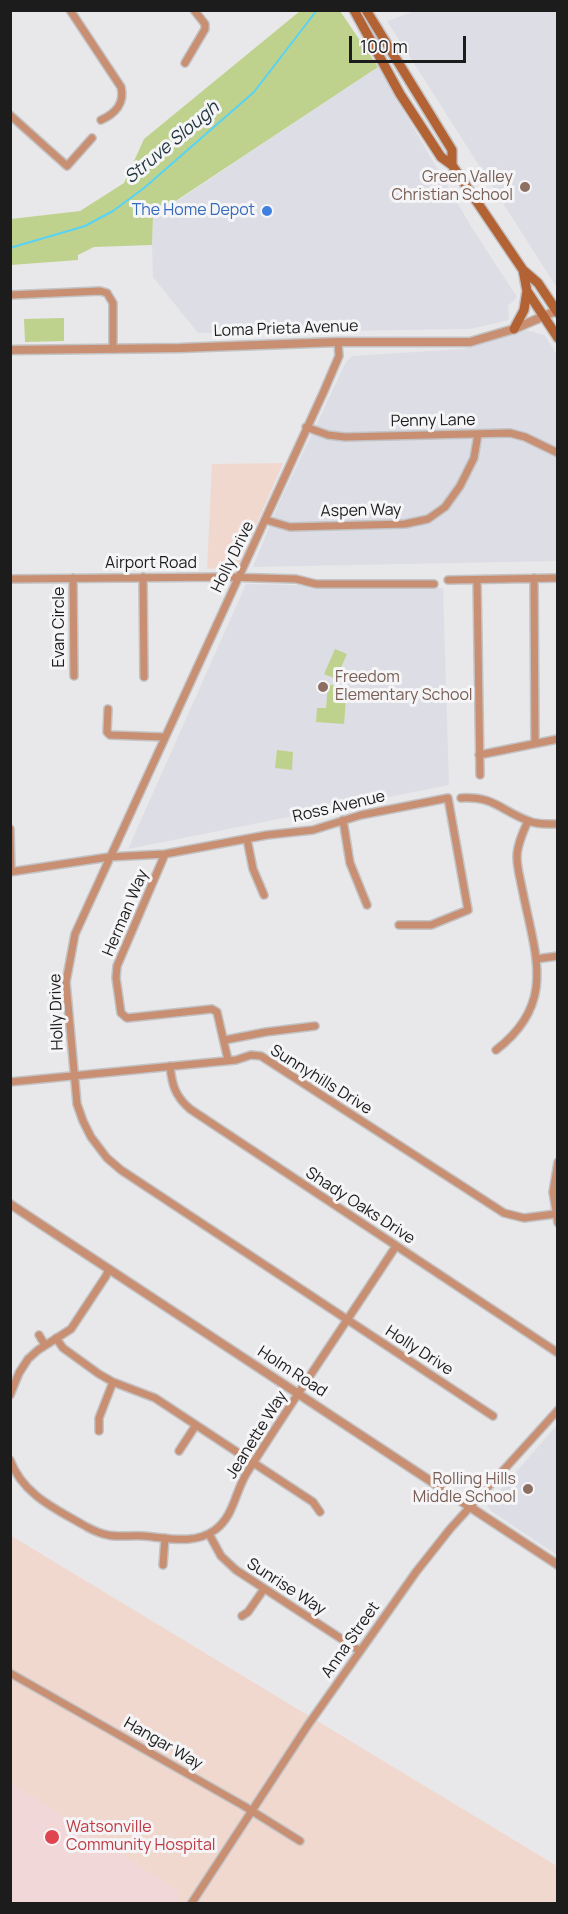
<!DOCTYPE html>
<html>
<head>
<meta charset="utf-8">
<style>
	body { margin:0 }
	#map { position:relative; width:568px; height:1914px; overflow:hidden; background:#e8e8ea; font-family:Manrope,sans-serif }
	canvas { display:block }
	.frame { position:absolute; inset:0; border:12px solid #1c1c1c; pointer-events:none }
	.scale { position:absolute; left:349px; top:36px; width:117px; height:27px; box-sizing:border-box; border:3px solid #1c1c1c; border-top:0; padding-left:8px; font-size:18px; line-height:21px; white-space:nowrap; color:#1c1c1c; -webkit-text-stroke:4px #f5f5f7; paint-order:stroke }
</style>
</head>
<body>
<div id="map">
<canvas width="568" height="1914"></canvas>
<div class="frame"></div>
<div class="scale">100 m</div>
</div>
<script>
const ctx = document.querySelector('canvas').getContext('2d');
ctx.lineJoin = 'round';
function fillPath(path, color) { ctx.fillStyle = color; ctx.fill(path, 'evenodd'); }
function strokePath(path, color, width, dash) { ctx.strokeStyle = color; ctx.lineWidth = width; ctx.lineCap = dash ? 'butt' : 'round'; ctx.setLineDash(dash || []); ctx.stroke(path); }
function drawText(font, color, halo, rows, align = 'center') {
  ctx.font = font + ' Manrope,sans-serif'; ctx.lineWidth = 6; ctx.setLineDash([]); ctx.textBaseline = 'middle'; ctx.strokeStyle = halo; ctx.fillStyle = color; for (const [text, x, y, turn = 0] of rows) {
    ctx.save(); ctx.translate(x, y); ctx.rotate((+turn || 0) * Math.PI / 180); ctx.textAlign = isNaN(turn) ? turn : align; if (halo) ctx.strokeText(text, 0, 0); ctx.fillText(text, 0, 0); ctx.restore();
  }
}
fillPath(new Path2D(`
	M415 11H557V288L387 21Z
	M378 67 472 228 517 297 508 306 509 320 470 329 198 333 153 277 152 245 153 217Z
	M525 330 545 335 557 355V561L253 567 279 503 346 362 352 356 463 349Z
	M246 584 443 588 449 785 128 849Z
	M557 1425V1555L491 1511 487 1505Z`), '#dddde6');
fillPath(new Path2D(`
	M283 463 240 562 235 567 207 569 212 464Z
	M10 1535 557 1866V1903H11Z`), '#f1d8cf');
fillPath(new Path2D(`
	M11 1783 178 1891 177 1903H11Z`), '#f2d7d8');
fillPath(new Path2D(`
	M300 11H340L378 67 153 216 152 245 94 247 78 255V260L11 265V219L80 211 124 183 144 139Z
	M64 318V341L25 342 24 319Z
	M335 649 347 654 336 679 324 674Z
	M328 685 347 686 344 724 316 722 317 708H326Z
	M277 750 293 752 292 770 275 768Z`), '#bfd28d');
strokePath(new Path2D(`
	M10 248 85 226 113 211 144 188 254 92 317 10`), '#58d2f5', 2);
const minor = new Path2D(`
	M70 10 121 87C125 103 115 114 101 120
	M185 63 205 29V24L194 10
	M10 115 67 166 92 138
	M10 295 100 291 107 293 113 303V349
	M338 342 339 356 324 391 75 934 66 982 77 1104 83 1121 91 1137 107 1158 121 1170 493 1416
	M306 427 328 435 345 437 510 433 525 437 558 453
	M266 520 290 527 405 524 428 519 445 507 460 486 474 458 478 434
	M143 577 144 677
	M73 578 74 676
	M534 578 535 743
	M10 579 226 577 296 579 316 584H434
	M448 580 558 578
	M477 580 480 775
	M108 709 107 732 110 735 164 737
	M479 755 558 739
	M461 798C495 796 501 811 529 821 538 825 548 824 558 824
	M343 820 350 863 367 905
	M10 829 11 872
	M247 839 253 869 264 895
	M165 854 267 835 313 830 361 815 448 798 468 910 431 925H399
	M10 872 109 857 165 854 117 966 116 978 121 1013 127 1018 212 1009 217 1012 228 1060
	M536 959 558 956
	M225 1040 266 1032 315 1026
	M496 1050C556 1004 536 957 523 893 521 882 517 869 517 857 517 845 523 832 528 821
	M170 1066C172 1085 175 1096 190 1109L558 1353
	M10 1082 236 1060 251 1055 261 1056 504 1213 524 1218 555 1214
	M558 1162 553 1192 558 1223
	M39 1335 45 1345
	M56 1338 63 1348 99 1374 113 1382 155 1398 313 1502 320 1512
	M10 1395 19 1373 28 1359 38 1350 71 1329 106 1276 109 1269
	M99 1431V1418L113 1382
	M179 1451 196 1425
	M10 1460C23 1495 56 1509 87 1527 111 1540 120 1535 144 1536 168 1538 194 1545 215 1530 235 1515 235 1490 248 1471 296 1395 347 1321 396 1246
	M209 1534 221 1556 236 1570 360 1651
	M163 1565 165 1538
	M242 1616 248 1612 264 1589
	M10 1673 244 1806 300 1841
	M191 1904 308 1725 416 1572 450 1529 558 1410`);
const tertiary = new Path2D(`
	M10 350 180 348 338 342H470L514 329 558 310
	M10 1204 558 1565`);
const secondary = new Path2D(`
	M354 10 400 94 441 157 452 165 523 270 538 283 558 313
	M366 10 452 150V165
	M523 270 527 291 558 338
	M514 329 524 310 527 291`);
strokePath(minor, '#c3c3c5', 10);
strokePath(tertiary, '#c3c3c5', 11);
strokePath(secondary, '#c3c3c5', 12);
strokePath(minor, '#c88f72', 7);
strokePath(tertiary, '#c88f72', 8);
strokePath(secondary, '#b36234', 9);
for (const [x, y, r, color] of [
	[525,187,6,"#8d6e63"],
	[267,211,6,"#3f7fe0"],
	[323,687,6,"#8d6e63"],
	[528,1489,6,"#8d6e63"],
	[52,1837,8,"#e0444e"]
]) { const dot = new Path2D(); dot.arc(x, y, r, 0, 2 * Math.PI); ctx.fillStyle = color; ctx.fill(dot); strokePath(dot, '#f5f5f7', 2); }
drawText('16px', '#785e54', '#f5f5f7', [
	["Green Valley",513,178],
	["Christian School",513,196],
	["Freedom",335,678,"left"],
	["Elementary School",335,696,"left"],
	["Rolling Hills",516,1480],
	["Middle School",516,1498]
], 'right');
drawText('16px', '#366cbe', '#f5f5f7', [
	["The Home Depot",255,211]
], 'right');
drawText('16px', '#1c1c1c', '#f5f5f7', [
	["Loma Prieta Avenue",286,329,-2],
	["Penny Lane",433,421,-1],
	["Aspen Way",361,511,-1],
	["Holly Drive",233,557,-64],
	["Airport Road",151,564],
	["Evan Circle",60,627,-90],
	["Ross Avenue",339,807,-13],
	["Herman Way",126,913,-67],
	["Holly Drive",57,1012,-92],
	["Sunnyhills Drive",321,1080,32],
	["Shady Oaks Drive",360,1206,33],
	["Holly Drive",419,1351,33],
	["Holm Road",292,1372,33],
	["Jeanette Way",257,1435,-58],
	["Sunrise Way",286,1587,33],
	["Anna Street",351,1640,-55],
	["Hangar Way",163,1744,30]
]);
drawText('16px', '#be3a42', '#f5f5f7', [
	["Watsonville",66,1828],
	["Community Hospital",66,1846]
], 'left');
drawText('italic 18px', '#1f353b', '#f5f5f7', [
	["Struve Slough",172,143,-40]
]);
</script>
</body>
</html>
